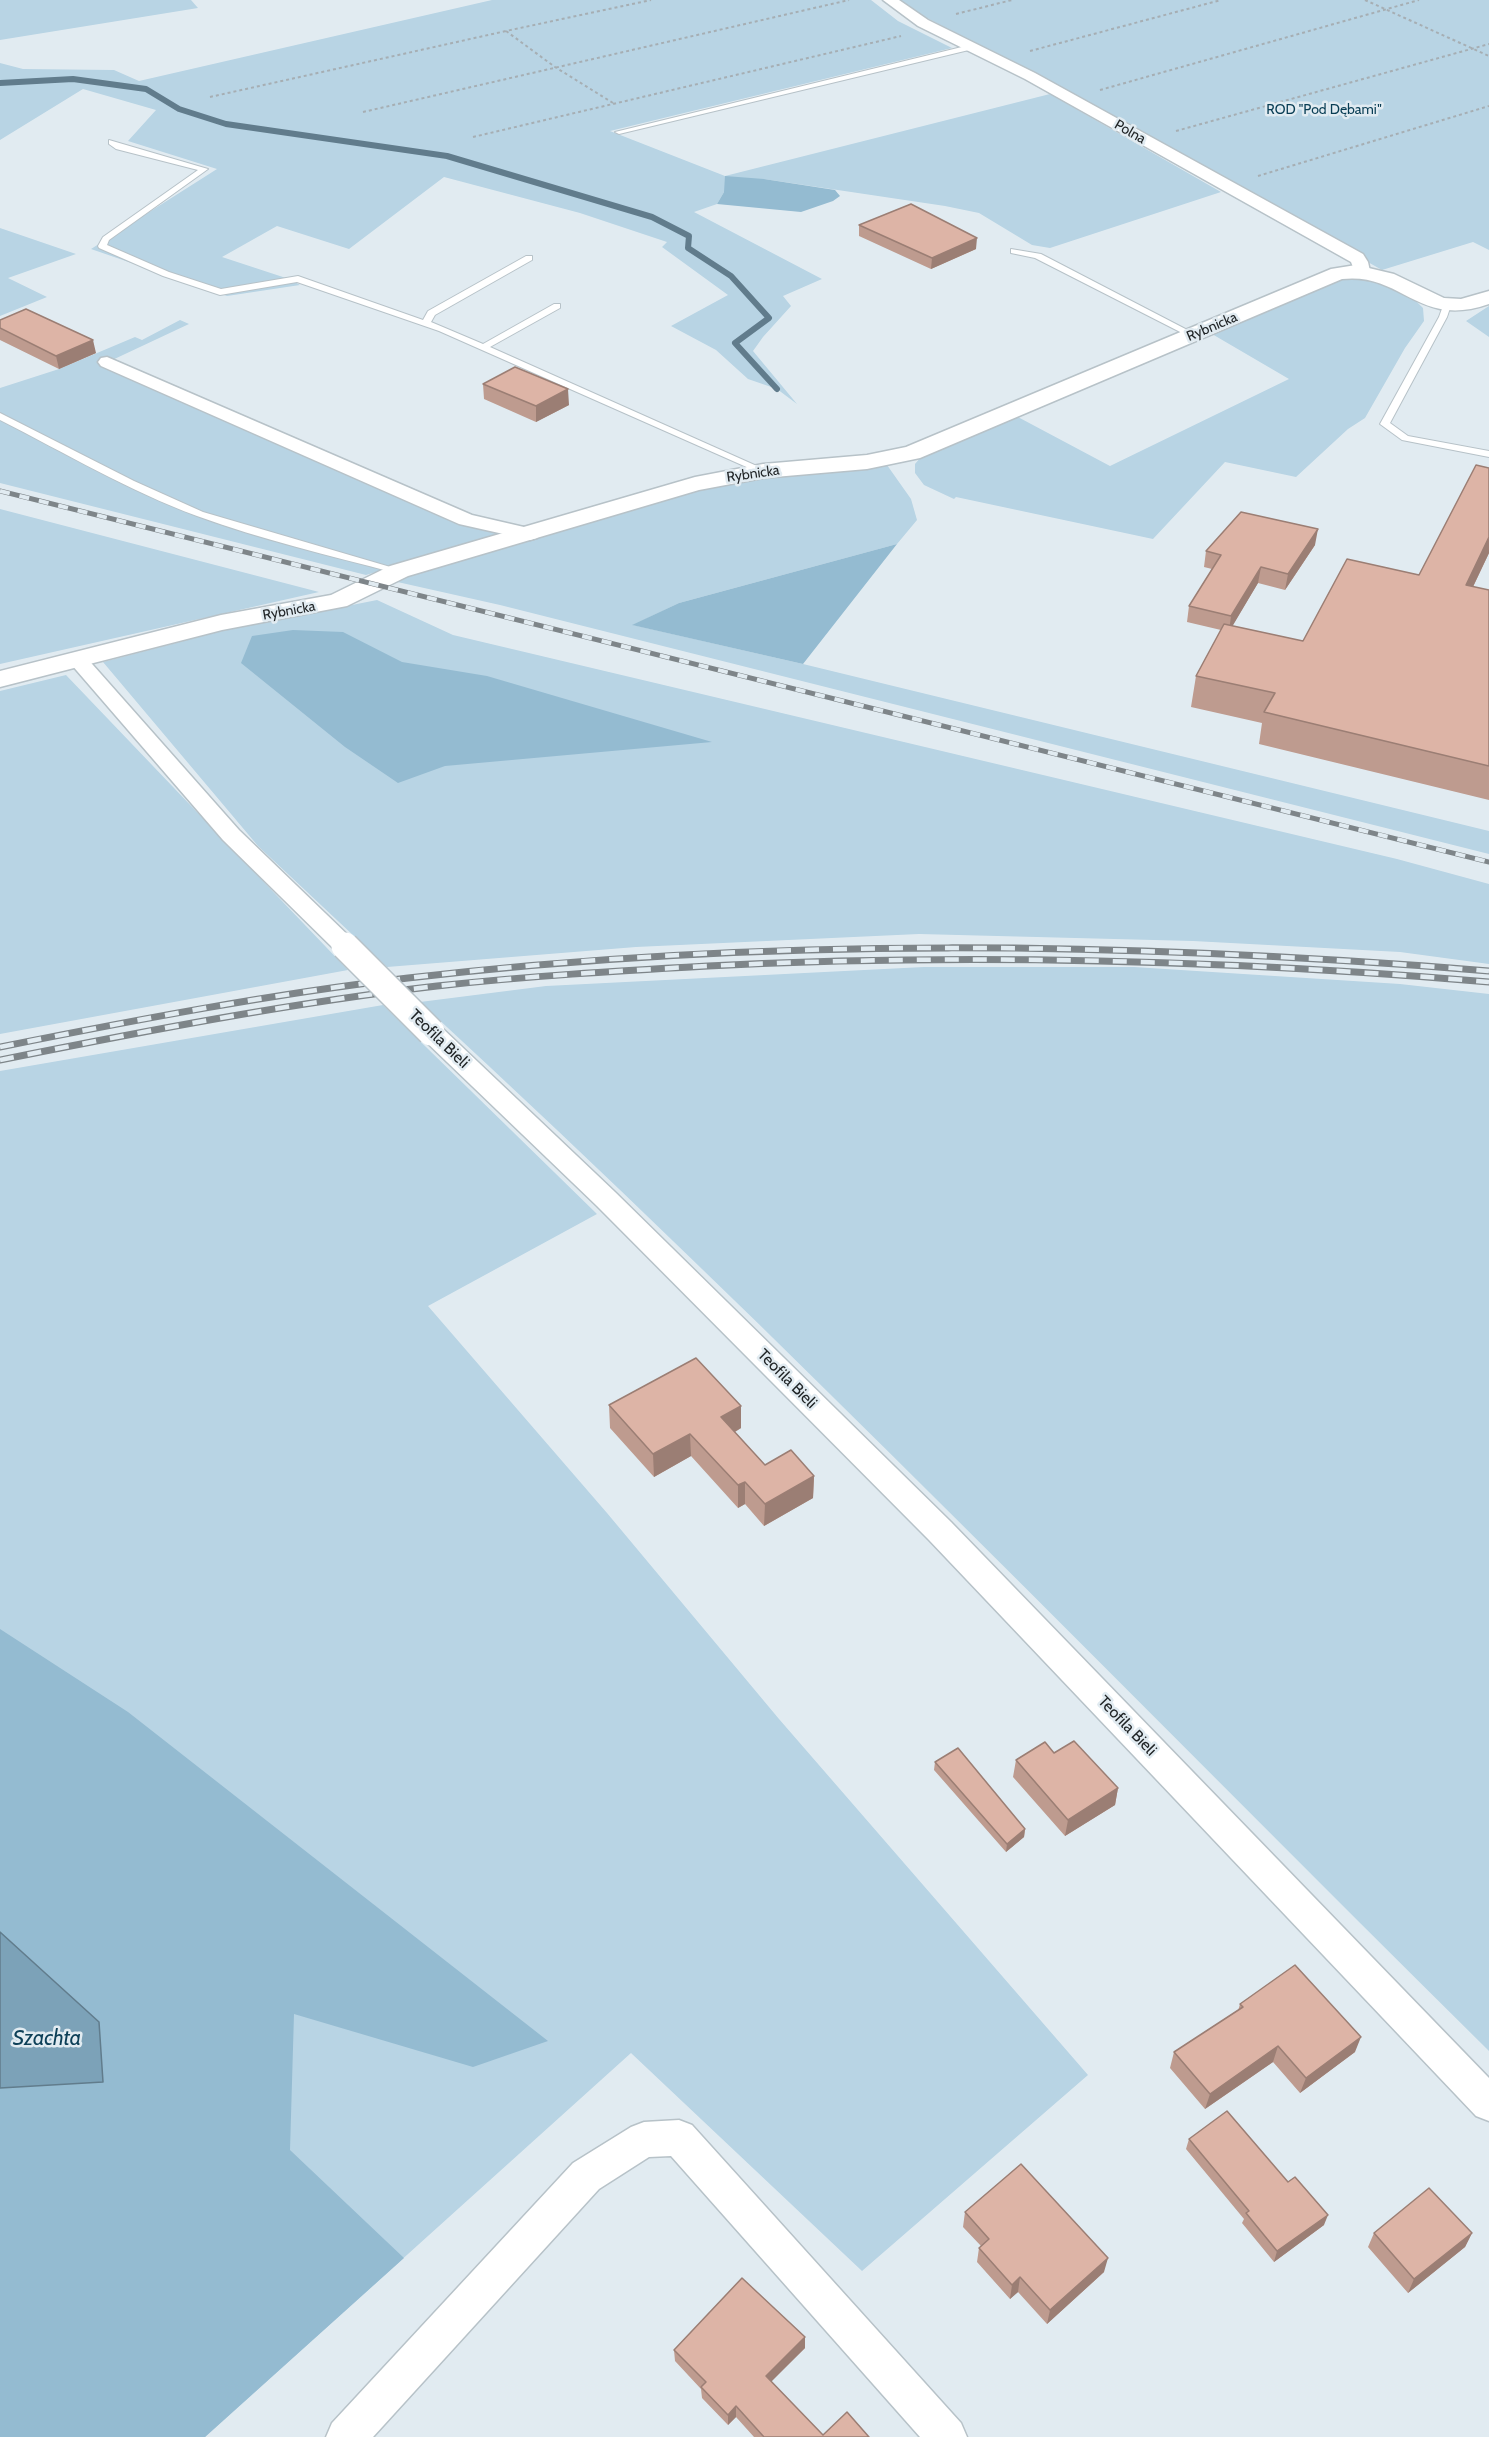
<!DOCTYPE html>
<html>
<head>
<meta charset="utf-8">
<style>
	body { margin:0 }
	canvas { display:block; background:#e1ebf1 }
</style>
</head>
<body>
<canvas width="1489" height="2437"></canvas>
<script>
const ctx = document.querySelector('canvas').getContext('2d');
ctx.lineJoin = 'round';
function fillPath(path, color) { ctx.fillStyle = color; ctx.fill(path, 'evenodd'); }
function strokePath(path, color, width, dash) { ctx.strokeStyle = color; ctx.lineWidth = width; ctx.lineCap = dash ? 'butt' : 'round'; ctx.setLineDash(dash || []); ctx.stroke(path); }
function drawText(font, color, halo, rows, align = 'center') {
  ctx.font = font + ' Cabin,sans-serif'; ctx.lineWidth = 5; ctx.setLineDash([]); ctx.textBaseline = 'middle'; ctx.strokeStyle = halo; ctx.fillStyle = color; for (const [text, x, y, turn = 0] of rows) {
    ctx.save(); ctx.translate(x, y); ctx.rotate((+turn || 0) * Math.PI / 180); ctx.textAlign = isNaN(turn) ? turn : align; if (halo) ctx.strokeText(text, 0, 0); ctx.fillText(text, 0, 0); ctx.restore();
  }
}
fillPath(new Path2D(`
	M0 0H191L198 8 0 40Z
	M492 0H871L898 21 952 48 610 131 725 176 1050 94 1221 192 1050 248 1032 245 979 213 945 206 764 179 724 192 717 204 694 212 822 279 783 296 791 306 763 337 753 351 797 404 777 389 748 379 716 350 671 326 728 295 662 247 667 242 580 213 444 177 349 249 277 226 222 257 289 279 300 285 227 296 91 249 217 169 128 141 156 110 83 89 0 140V63L23 69 114 70 139 81Z
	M899 0H1489V250L1473 242 1382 270 1056 86 912 10Z
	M0 228 76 254 8 278 47 297 0 316Z
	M1371 276 1413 298 1423 308 1424 321 1405 348 1365 418 1348 429 1296 477 1225 462 1153 539 956 497 954 499 924 485 915 473V464L921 457 1016 416 1110 466 1289 379 1212 334 1336 278Z
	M1489 306V337L1466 321Z
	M180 320 189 324 108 362 508 533 366 575 0 483V388L59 369 135 337 142 340Z
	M887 465 911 499 917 520 897 544 679 603 633 625 803 664 1489 831V854L500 605 393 581 716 485 772 475Z
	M0 509 319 592 0 664Z
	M377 600 453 635 1397 859 1489 884V964L1400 952 1193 941 919 934 636 947 387 967 258 846 103 662 222 631Z
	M66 675 348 970 0 1034V691Z
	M924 967H1134L1400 984 1489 994V2051C1134 1700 787 1340 420 1002L546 986Z
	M383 1005 597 1214 428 1306 607 1513 779 1719 1088 2075 862 2271 631 2053 205 2437H0V1071Z`), '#b8d4e4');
fillPath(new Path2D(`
	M725 176 764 179 835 190 840 196 833 201 801 212 717 204 724 192Z
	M897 544 803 664 632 625 679 603Z
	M293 630 343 632 402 662 487 676 712 742 445 766 398 783 345 747 241 663 252 636Z
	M0 1629 128 1712 548 2041 473 2067 294 2014 290 2150 404 2258 205 2437H0Z`), '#94bbd1');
const water = new Path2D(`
	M0 1932 99 2022 103 2082 0 2088Z`);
fillPath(water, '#7ca2b8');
strokePath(water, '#617c8c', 1.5);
strokePath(new Path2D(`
	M0 83 73 79 146 89 179 109 226 124 447 156 652 217 689 236 688 248 731 276 769 318 735 343 777 389`), '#617c8c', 6);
const service = new Path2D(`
	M970 45 974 47 973 49 619 134 615 132Z
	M109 140 208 169 109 240 107 245 169 272 221 289 298 276 423 320 428 311 526 256H532V260L435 315 431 322 483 344 554 304H560V308L490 347 768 471 760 473 439 331 297 282 220 295 163 276 99 248 98 246 103 237 198 170 116 149 109 144Z
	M1011 249 1041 254 1197 335 1190 337 1035 258 1011 253Z
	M1444 303 1451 305 1447 317 1390 423 1408 436 1489 451V457L1402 440 1380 424 1439 317Z
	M0 413 134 481 203 512 404 571 399 574 395 573C329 555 262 540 197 516 129 491 65 453 0 420Z`);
const minor = new Path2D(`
	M883 0H899L928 20 1035 73 1363 254 1368 262 1370 271 1368 275H1356L1351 262 1025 79 918 26Z
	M107 357 472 515 537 530 540 534 537 538 530 540 459 524 101 366 98 362 101 358Z
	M78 654 85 656 239 830 354 941 357 946 354 951 345 954 336 951 223 840 71 664 67 660 71 656Z
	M431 1024 440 1026 615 1192 951 1522 1489 2078V2121L1476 2116 929 1540 597 1206 422 1038 418 1032 422 1026Z
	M679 2120 692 2125 961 2423 967 2437H920L671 2156 649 2157 599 2189 373 2437H326L332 2423 573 2163 631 2127 644 2122Z`);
const tertiary = new Path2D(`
	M1356 265 1394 274 1444 298 1461 299 1489 291V304C1418 329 1402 272 1342 279L920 458 867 469 763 478 699 490 408 576 347 606 222 630 0 687V671L221 615 331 595 390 566 695 477 763 464 867 455 906 447 1331 269Z`);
strokePath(service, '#b7c2c8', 2);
strokePath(minor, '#b7c2c8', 3);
strokePath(tertiary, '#b7c2c8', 3);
strokePath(new Path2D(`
	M1365 0 1489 56
	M956 14 1012 0
	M1030 51 1221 0
	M1100 90 1419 0
	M210 97 506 31
	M613 103 555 67 506 31 651 0
	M363 112 849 0
	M1176 131 1489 44
	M473 137 901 36
	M1258 176 1489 106`), '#a6aeb3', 2, [3, 3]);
fillPath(service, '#fff');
fillPath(minor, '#fff');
fillPath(tertiary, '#fff');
const railFar1 = new Path2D(`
	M0 491 1489 862`);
const rail = new Path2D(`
	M0 1047C135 1020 271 994 408 978 767 936 1129 942 1489 971
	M0 1060C145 1031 290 1003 437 986 527 976 617 971 708 966 969 953 1229 960 1489 982`);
strokePath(railFar1, '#7e8589', 5);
strokePath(rail, '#7e8589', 7);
strokePath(railFar1, '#e1ebf1', 4, [10]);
strokePath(rail, '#e1ebf1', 4.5, [14]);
const minorBridge = new Path2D(`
	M345 946 431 1032`);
strokePath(minorBridge, '#b7c2c8', 30, []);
strokePath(minorBridge, '#fff', 27);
fillPath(new Path2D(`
	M859 225 976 249 931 269 859 236Z
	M0 320 96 353 59 369 0 340Z
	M483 384 569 405 536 422 484 399Z
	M1489 468V553L1473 587 1489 590V800L1259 744 1262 723 1191 707 1196 676 1221 630 1187 622 1189 606 1212 569 1204 567 1206 551 1315 545 1285 590 1258 583 1232 626 1303 641 1419 575Z
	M609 1405 741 1406V1428L735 1432 765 1465 814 1476 813 1498 764 1526 745 1504 738 1508 691 1456 654 1477 610 1428Z
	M1054 1753 1118 1788 1115 1805 1065 1836 1013 1777 1016 1760Z
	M935 1762 1025 1829 1024 1837 1006 1852 934 1770Z
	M1240 2004 1355 2052 1300 2093 1273 2062 1205 2109 1170 2068 1174 2052 1238 2011Z
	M1189 2139 1288 2182 1324 2225 1274 2262 1242 2223 1244 2219 1186 2149Z
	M965 2212 1104 2272 1047 2324 1018 2292 1010 2299 977 2262 979 2248 981 2246 963 2227Z
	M1374 2233H1472L1465 2247 1408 2293 1368 2247Z
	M805 2348 771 2381 823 2435 869 2437H754L736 2417 728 2425 702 2398 701 2389 675 2361 674 2350Z`), '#be9b8f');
fillPath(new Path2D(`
	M977 238 976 249 931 269 932 258Z
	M93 340 96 353 59 369 56 356Z
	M568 389 569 405 536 422V406Z
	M1318 529 1315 545 1285 590 1288 574Z
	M1489 537V553L1459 616 1466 585Z
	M1261 567 1258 583 1229 632 1231 616Z
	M741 1406V1428L721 1440V1417Z
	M690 1434 691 1456 654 1477 653 1454Z
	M814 1476 813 1498 764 1526 765 1504Z
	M745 1482V1504L738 1508V1485Z
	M1118 1788 1115 1805 1065 1836 1068 1820Z
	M1025 1829 1024 1837 1006 1852 1007 1844Z
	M1361 2037 1355 2052 1300 2093 1306 2078Z
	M1278 2046 1273 2062 1205 2109 1210 2094Z
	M1328 2215 1324 2225 1274 2262 1277 2251Z
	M1472 2233 1465 2247 1408 2293 1414 2279Z
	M1108 2258 1104 2272 1047 2324 1050 2310Z
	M1020 2277 1018 2292 1010 2299 1012 2285Z
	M805 2337V2348L766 2387V2376Z
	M736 2406V2417L728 2425V2415Z`), '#9b7e74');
const building = new Path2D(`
	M911 204 977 238 932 258 859 225Z
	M26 309 93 340 56 356 0 328V320Z
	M515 367 568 389 536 406 483 384Z
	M1476 465 1489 468V537L1466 585 1489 590V766L1264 712 1275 693 1196 676 1224 624 1303 641 1347 559 1419 575Z
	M1241 512 1318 529 1288 574 1261 567 1231 616 1189 606 1221 555 1206 551Z
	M696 1358 741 1406 721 1417 765 1465 791 1450 814 1476 765 1504 745 1482 738 1485 690 1434 653 1454 609 1405Z
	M1074 1741 1118 1788 1068 1820 1016 1760 1045 1742 1054 1753Z
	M958 1748 1025 1829 1007 1844 935 1762Z
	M1295 1965 1361 2037 1306 2078 1278 2046 1210 2094 1174 2052 1243 2007 1240 2004Z
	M1227 2111 1288 2182 1295 2177 1328 2215 1277 2251 1246 2213 1249 2211 1189 2139Z
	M1021 2164 1108 2258 1050 2310 1020 2277 1012 2285 979 2248 989 2239 965 2212Z
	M1429 2188 1472 2233 1414 2279 1374 2233Z
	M742 2278 805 2337 766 2376 823 2435 847 2412 869 2437H764L736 2406 728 2415 701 2387 706 2382 674 2350Z`);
fillPath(building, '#ddb4a6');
strokePath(building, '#9b7e74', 1.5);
drawText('14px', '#083d54', '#e1ebf1', [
	["ROD \"Pod Dębami\"",1324,110]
]);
drawText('14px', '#212527', '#e1ebf1', [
	["Polna",1130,132,30],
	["Rybnicka",1212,327,-23],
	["Rybnicka",753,474,-8],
	["Rybnicka",289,611,-10]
]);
drawText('16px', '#212527', '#e1ebf1', [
	["Teofila Bieli",439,1039,44],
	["Teofila Bieli",787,1379,45],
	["Teofila Bieli",1127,1726,46]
]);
drawText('italic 21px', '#0d4058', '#e1ebf1', [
	["Szachta",47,2039]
]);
</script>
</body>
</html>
